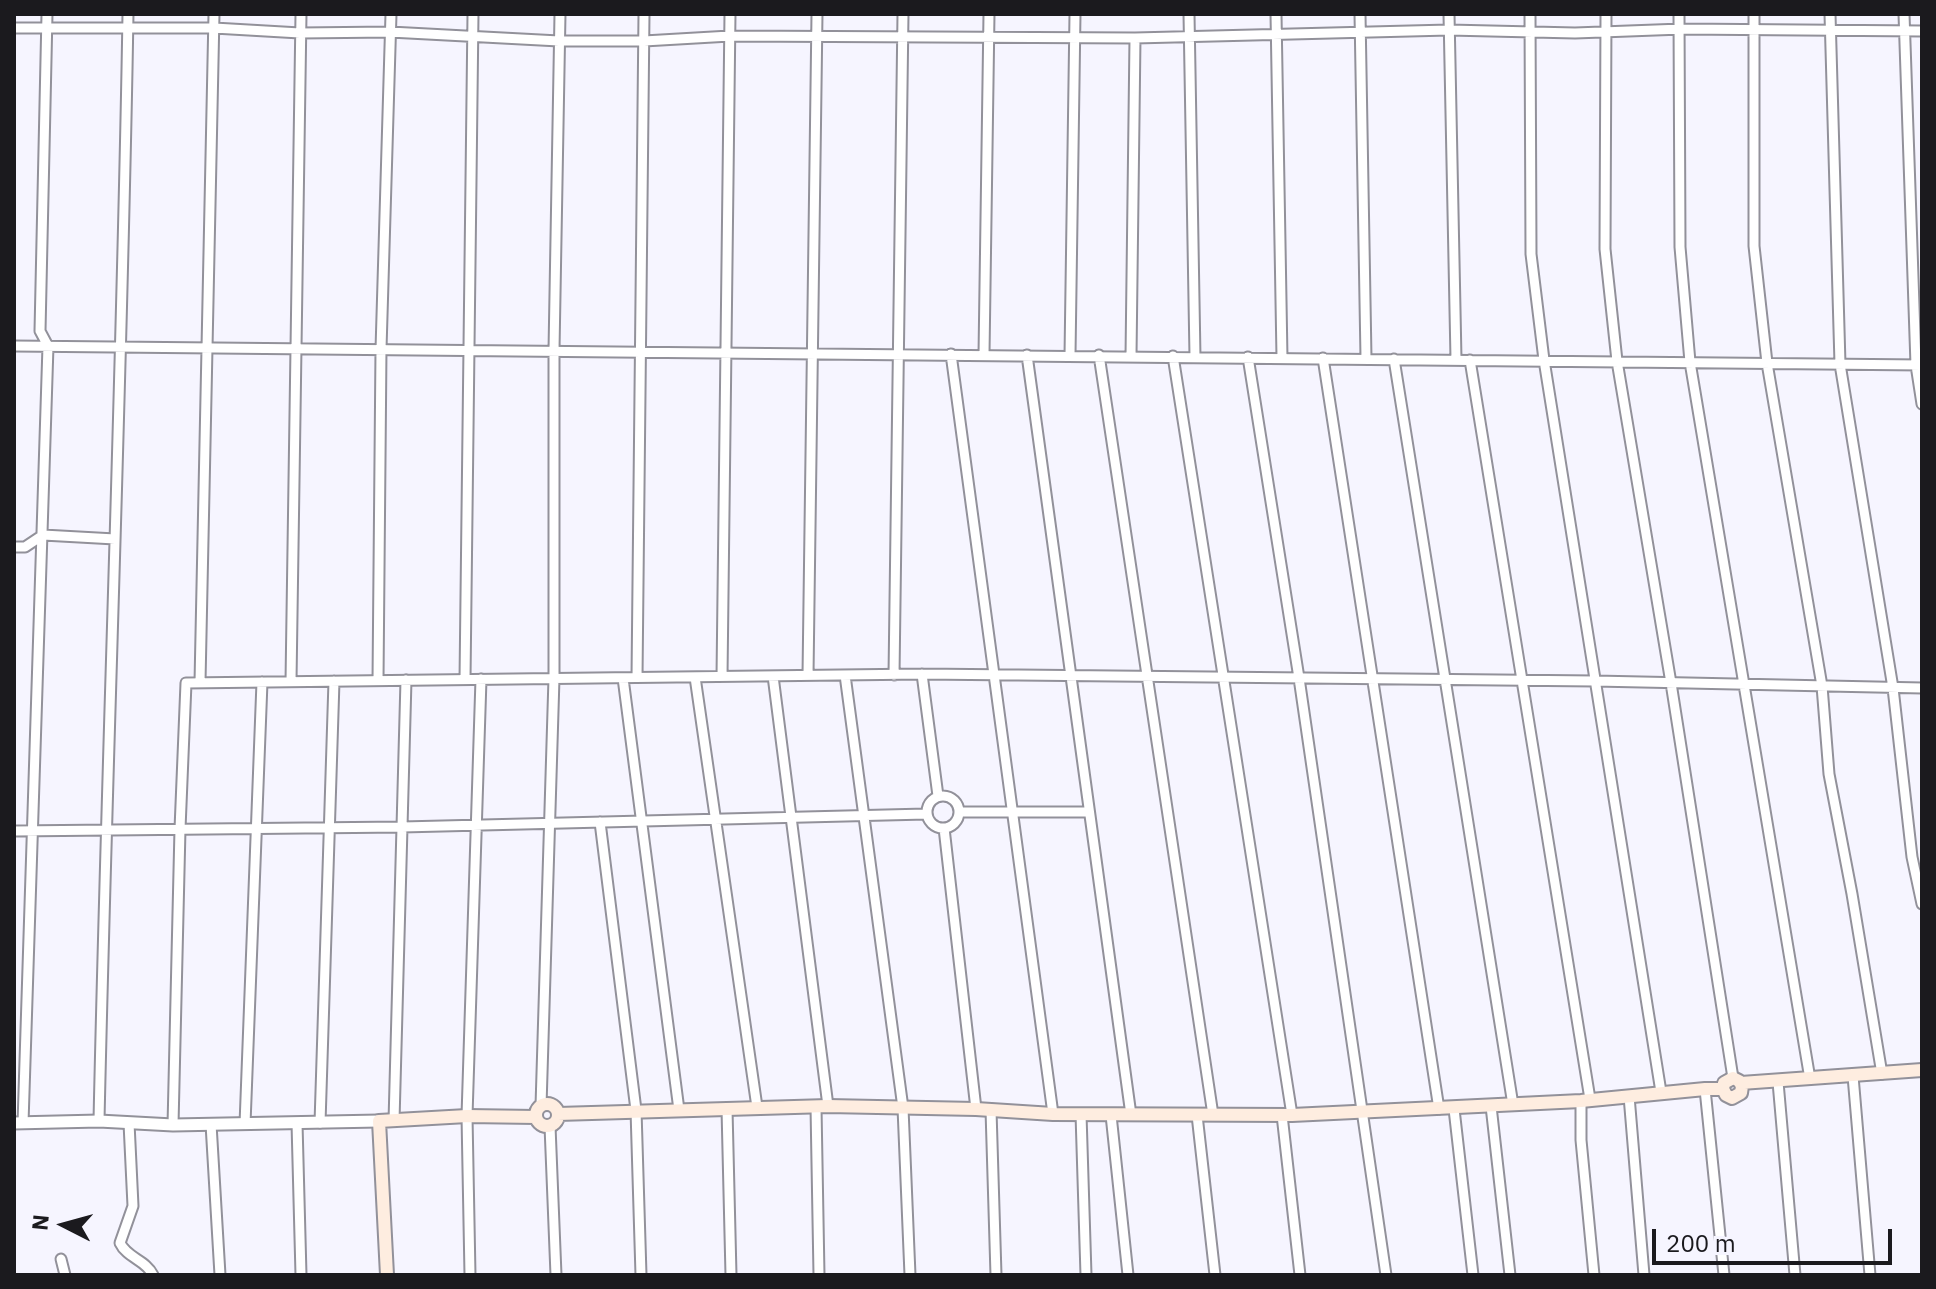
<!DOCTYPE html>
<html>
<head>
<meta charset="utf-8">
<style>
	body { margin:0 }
	#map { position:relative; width:1936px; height:1289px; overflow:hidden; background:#f6f5ff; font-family:"IBM Plex Sans",sans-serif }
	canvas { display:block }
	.frame { position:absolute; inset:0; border:16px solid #1b1a1e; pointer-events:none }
	.north { position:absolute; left:24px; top:1185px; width:80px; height:80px; -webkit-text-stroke:6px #f6f5ff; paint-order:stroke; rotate:276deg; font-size:22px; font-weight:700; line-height:32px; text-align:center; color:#1b1a1e }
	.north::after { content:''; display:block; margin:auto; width:28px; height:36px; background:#1b1a1e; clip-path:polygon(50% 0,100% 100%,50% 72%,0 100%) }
	.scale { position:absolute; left:1652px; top:1229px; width:240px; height:36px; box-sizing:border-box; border:4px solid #1b1a1e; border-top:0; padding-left:10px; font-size:24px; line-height:28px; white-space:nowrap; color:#1b1a1e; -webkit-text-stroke:6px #f6f5ff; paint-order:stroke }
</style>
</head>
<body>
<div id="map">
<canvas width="1936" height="1289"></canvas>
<div class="frame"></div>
<div class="north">N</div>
<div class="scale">200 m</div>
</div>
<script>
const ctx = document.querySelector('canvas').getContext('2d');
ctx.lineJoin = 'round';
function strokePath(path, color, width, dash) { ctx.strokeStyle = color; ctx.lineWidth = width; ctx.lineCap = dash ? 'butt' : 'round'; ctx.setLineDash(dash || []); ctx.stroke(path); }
const minor = new Path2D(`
	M1189 14 1195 357
	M1276 14 1282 358
	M1360 14 1366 358
	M1449 14 1456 359
	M1530 14 1531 254 1544 360 1661 1092
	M1606 14 1605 249 1617 361 1671 683 1733 1078
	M1679 14 1680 247 1690 362 1810 1079
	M1754 14V246L1767 363 1822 686 1829 774 1852 894 1882 1074
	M1830 14 1840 364 1893 688 1912 857 1922 904
	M1904 14 1916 365 1922 404
	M14 28H214L300 33 390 32 559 41H644L730 36 1135 38 1449 30 1575 33 1682 29 1922 31
	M14 346 1922 365
	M951 354 1053 1114
	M984 354 989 14
	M1027 355 1131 1115
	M1070 355 1075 14
	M1099 355 1213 1115
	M1131 356 1135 38
	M1173 356 1292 1115
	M1248 357 1299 678 1386 1275
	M1323 358 1439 1109
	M1394 359 1513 1105
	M1470 360 1590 1099
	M14 547H25L43 535 115 539
	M922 674 938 796
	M808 675 817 14
	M845 675 903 1108 910 1275
	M894 675 903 14
	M722 676 730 14
	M773 676 828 1106
	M637 677 644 14
	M695 677 757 1107
	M623 678 679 1110
	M465 679 473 14
	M378 680 381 349 391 14
	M291 681 301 14
	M200 682 214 14
	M927 812a16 16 0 1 1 32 0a16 16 0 1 1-32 0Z
	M959 812H1089
	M600 822 636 1110 641 1275
	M944 828 976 1109
	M14 831 402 827 926 814
	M1853 1076 1870 1275
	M1778 1082 1795 1275
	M1705 1089 1724 1275
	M1629 1096 1644 1275
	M1581 1101V1140L1594 1275
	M541 1106 554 678V350L560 14
	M1491 1106 1510 1275
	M816 1107 819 1275
	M727 1109 731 1275
	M1454 1109 1473 1275
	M991 1110 996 1275
	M1081 1114 1086 1275
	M1111 1115 1128 1275
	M1197 1115 1215 1275
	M1282 1115 1300 1275
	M99 1121C107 752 122 383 128 14
	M394 1121 406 680
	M23 1123 48 346 40 331 47 14
	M129 1123 133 1206 120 1243C127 1258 146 1260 153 1275
	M297 1123 301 1275
	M320 1123 334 681
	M211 1124 220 1275
	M245 1124 262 682
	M173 1125 180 829 186 683 922 674 1595 681 1922 688
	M550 1126 556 1275
	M61 1259 65 1275
	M470 1275 467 1116 481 679`);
const tertiary = new Path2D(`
	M14 1123 99 1121 173 1125 379 1121`);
const secondary = new Path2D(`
	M1741 1083 1922 1070
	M536 1115a11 11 0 1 1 22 0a11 11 0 1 1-22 0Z
	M558 1114 828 1106 976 1109 1053 1114 1292 1115 1581 1101 1705 1089H1723L1726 1095 1732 1098 1741 1093 1742 1086 1739 1081 1733 1078 1724 1083 1723 1089
	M387 1275 379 1121 467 1116 536 1117`);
strokePath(minor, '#92919a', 13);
strokePath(tertiary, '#92919a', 15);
strokePath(secondary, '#92919a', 16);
strokePath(minor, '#fff', 9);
strokePath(tertiary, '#fff', 11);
strokePath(secondary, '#feede0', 12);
</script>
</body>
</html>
